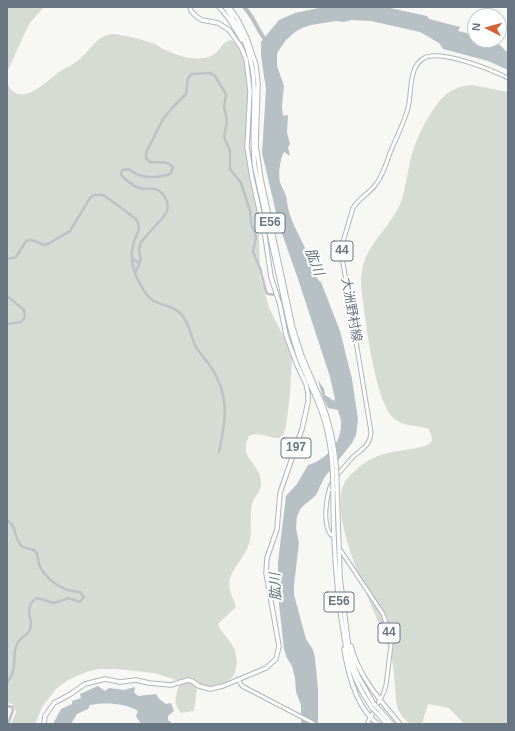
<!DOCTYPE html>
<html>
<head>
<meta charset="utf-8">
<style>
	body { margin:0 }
	#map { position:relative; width:515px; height:731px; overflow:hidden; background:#f7f7f4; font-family:Helvetica,sans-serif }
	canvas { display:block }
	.frame { position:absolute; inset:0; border:8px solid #687683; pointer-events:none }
	.north { position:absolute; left:467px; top:8px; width:40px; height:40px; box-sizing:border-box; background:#fff; border:1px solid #c3c8cd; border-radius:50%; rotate:276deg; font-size:11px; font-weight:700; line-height:16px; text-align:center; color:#687683 }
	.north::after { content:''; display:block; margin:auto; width:14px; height:18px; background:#d56236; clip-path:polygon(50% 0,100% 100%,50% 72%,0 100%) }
</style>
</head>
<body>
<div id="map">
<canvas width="515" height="731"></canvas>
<div class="frame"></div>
<div class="north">N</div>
</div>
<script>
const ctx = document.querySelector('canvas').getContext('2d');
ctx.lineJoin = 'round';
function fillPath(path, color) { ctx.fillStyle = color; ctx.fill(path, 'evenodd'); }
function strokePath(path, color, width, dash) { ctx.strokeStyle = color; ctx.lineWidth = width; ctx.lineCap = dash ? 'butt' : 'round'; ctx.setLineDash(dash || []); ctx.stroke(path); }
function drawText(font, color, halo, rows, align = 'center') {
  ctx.font = font + ' Helvetica,"Noto Sans JP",sans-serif'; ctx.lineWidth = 4; ctx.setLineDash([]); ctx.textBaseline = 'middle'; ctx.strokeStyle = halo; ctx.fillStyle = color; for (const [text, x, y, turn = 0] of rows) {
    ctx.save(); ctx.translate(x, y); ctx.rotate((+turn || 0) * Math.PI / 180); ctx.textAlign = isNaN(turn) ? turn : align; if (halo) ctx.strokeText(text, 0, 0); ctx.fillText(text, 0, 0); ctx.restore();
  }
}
fillPath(new Path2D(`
	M7 7H44L29 24 7 72Z
	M113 34C127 35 142 40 155 44 159 46 162 49 166 50 178 56 191 60 204 58 221 56 218 43 231 40L235 42 246 63 251 81V127L248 148 258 207 260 276 269 308 286 341 292 359 290 394 286 426 284 433 280 438C270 439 259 431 249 436 237 458 260 462 261 482 262 491 254 496 252 504 249 517 253 531 249 544 244 561 226 571 230 590 231 596 235 601 236 607L218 624 220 629 231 643 235 650 237 663 234 675 228 681 217 686 209 688 196 686 197 688 194 711 181 713C179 711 178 709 177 707 173 700 178 686 182 682L154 673 117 669H98L86 672 68 680 56 689 42 707 35 724H11L16 712 12 704 7 703V83C20 110 45 82 59 72 67 67 75 64 82 57 92 48 98 35 113 34Z
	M472 85 508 92V724H464L449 708 428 704 422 724H410C406 721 402 717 400 713 395 705 396 695 395 686 394 673 393 660 389 648 376 612 327 519 344 484 346 479 351 474 356 470 379 449 398 453 425 446L431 443 432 438 429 429C418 425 406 427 396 420 374 405 365 314 361 286 360 245 386 236 401 202 405 191 406 178 409 167 412 150 418 136 426 121 438 102 446 87 472 85Z`), '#d6dbd4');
fillPath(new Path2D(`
	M323 7H386L427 16 429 19 460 27 458 31 475 35V40H486L491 43V41L500 45 508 53V70L488 61 443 49 439 43 420 32 371 21 351 20 344 22 336 21 311 25 302 28 295 32 286 40 277 53V66L284 86 282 106 283 116 288 115 287 132 290 144 288 147 290 156 284 152C280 160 278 173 280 182 282 188 287 195 287 202 289 219 299 234 306 250 310 261 313 271 319 281L321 282 340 331 352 379 358 419 356 435 352 443 324 478 316 495 301 508 297 516 296 528 299 543 294 585V595L306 639 313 650 315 658 318 689V724H301V705L296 692 295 678 292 666 287 658 284 649 278 595V562L286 496 297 484 308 465C325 460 340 445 341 426 342 421 339 415 338 410L328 408 323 398 318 380 324 389 325 395 334 401 335 399 330 377 299 282 279 225 262 153 266 89 261 56V42L279 20 295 13Z
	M98 686 105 691 109 688 124 690 134 687 135 688 134 692 138 696 156 694 159 699 166 704 171 703 174 711 168 716V720L173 724H141L136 716 138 711C126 703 104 702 90 705L88 709 77 714 71 724H53L61 709 72 704V701L81 698 80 694Z`), '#b7c1c5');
strokePath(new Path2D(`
	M244 7C254 17 258 32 267 42`), '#b7c1c5', 4);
const major = new Path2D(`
	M336 476C341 471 346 465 351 459 360 449 370 448 371 432L342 257V245L353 208C359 198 370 193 376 184 384 174 387 160 392 148 398 135 404 122 408 108 412 93 408 67 424 58 441 49 492 70 508 78
	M331 535C329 532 327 529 327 526 324 515 327 490 333 481
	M341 551 383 614 389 631 391 645 386 685 384 692 367 724
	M238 679 242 686 315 724`);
const highway = new Path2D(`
	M219 7 229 19 242 40
	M225 7C242 30 253 57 254 86 255 114 251 140 255 168L290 328 299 358 319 405
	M229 7 237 18 247 38 256 65 258 84 256 145 261 179 293 328 302 356 322 403
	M333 489C333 532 335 574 341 617 344 634 345 651 351 667 356 682 363 695 372 708
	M337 489 340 577 348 641 354 666 358 676 374 704
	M351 646C359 677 380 700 400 724
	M344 649C348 674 356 708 378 724
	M378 708 392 724
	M376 712 387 724
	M44 724 45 716 54 703 69 695 85 684 105 679 120 682 136 680 149 683 171 685 188 680 192 681 199 686 210 689 223 686 266 668 276 659 279 646 266 573 267 558 277 529 280 493 302 429 308 402V394L306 384 297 365 286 335 280 305 271 277 265 236 252 178 247 147 250 91 246 59 241 47 229 30 218 23 202 20 197 17 191 11 190 7`);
strokePath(major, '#b2b6ba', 5);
strokePath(highway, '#b2b6b9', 5.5);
strokePath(new Path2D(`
	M7 259 16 257 26 241 32 240 44 245 48 244 70 231 90 198 94 195H102L105 196 136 219C143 230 135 235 133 245 131 254 132 265 135 273L141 260
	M133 259 137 262 141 260 139 250 141 242 165 215C171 207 166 192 155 189 150 188 145 190 139 188 133 186 126 180 121 175L122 170 128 169C132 171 137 175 142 176 150 178 165 177 171 173L173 167C168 160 157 163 150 162L146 158V153L163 119 173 107 186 94 188 78 192 74 210 73 215 76 226 94 224 106 227 121 224 137 230 151V169L241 183 250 211 251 223 256 237 253 252 260 268 266 292 268 294 277 295
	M135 273C139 282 144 294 151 299 160 306 173 305 181 314 190 323 190 336 196 347 200 354 206 360 211 367 230 396 226 420 219 452
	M7 296 24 310 25 317 21 322 7 324
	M7 520C18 529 13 534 20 544 23 550 31 547 36 552 39 556 37 562 40 567 48 581 64 592 80 592L84 597 80 602 69 598 54 603 37 598C22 607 34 619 30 630 27 636 20 637 17 644 11 658 19 666 7 683
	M7 706 12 707 13 710 8 724`), '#bec2c6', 2.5);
strokePath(major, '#fff', 3);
strokePath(highway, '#fff', 3.5);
const highwayBridge = new Path2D(`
	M322 403C333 431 337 459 337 489
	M319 405C330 432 333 460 333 489
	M374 704 378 708
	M372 708 376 712`);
strokePath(highwayBridge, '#b2b6b9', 5.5, []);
strokePath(highwayBridge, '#fff', 3.5);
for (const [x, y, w] of [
	[270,223,30],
	[342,251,22],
	[296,448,30],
	[339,602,30],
	[389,633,22]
]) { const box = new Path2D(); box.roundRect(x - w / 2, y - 10, w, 20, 3); ctx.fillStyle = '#fff'; ctx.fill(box); strokePath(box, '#687683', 1); }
drawText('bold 12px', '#687683', null, [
	["E56",270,223],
	["44",342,251],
	["197",296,448],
	["E56",339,602],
	["44",389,633]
]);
drawText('13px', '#687683', '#fff', [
	["大洲野村線",351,310,80]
]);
drawText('italic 14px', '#64777f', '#fff', [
	["肱川",314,262,69],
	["肱川",276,587,-92]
]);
</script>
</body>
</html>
